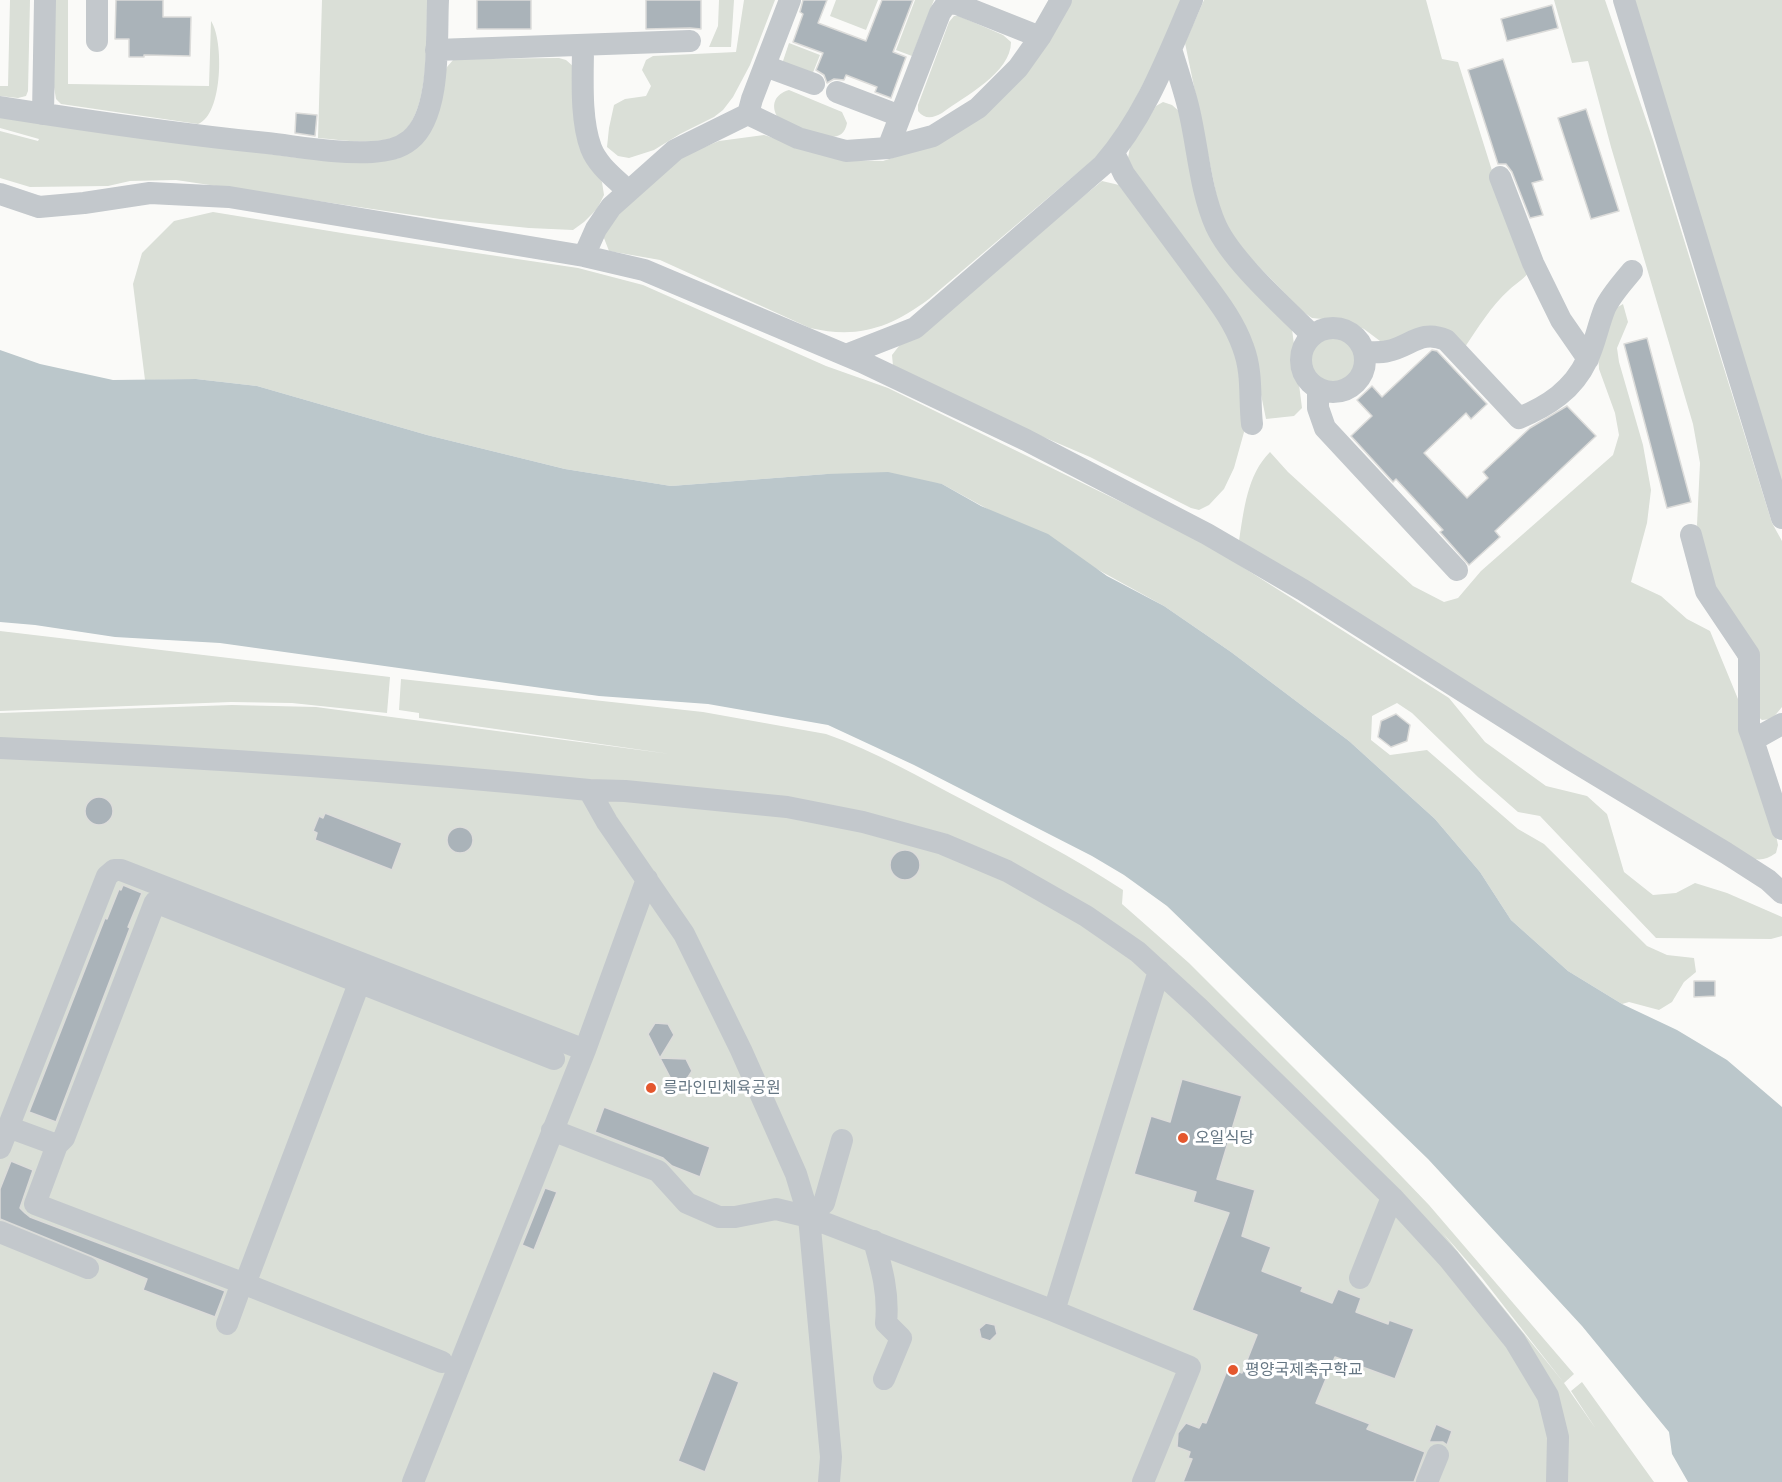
<!DOCTYPE html>
<html>
<head>
<meta charset="utf-8">
<style>
	body { margin:0 }
	canvas { display:block; background:#fafaf8 }
</style>
</head>
<body>
<canvas width="1782" height="1482"></canvas>
<script>
const ctx = document.querySelector('canvas').getContext('2d');
ctx.lineJoin = 'round';
function fillPath(path, color) { ctx.fillStyle = color; ctx.fill(path, 'evenodd'); }
function strokePath(path, color, width, dash) { ctx.strokeStyle = color; ctx.lineWidth = width; ctx.lineCap = dash ? 'butt' : 'round'; ctx.setLineDash(dash || []); ctx.stroke(path); }
function drawText(font, color, halo, rows, align = 'center') {
  ctx.font = font + ' "Open Sans","Noto Sans KR",sans-serif'; ctx.lineWidth = 6; ctx.setLineDash([]); ctx.textBaseline = 'middle'; ctx.strokeStyle = halo; ctx.fillStyle = color; for (const [text, x, y, turn = 0] of rows) {
    ctx.save(); ctx.translate(x, y); ctx.rotate((+turn || 0) * Math.PI / 180); ctx.textAlign = isNaN(turn) ? turn : align; if (halo) ctx.strokeText(text, 0, 0); ctx.fillText(text, 0, 0); ctx.restore();
  }
}
fillPath(new Path2D(`
	M10 0H30L28 91 26 96 18 98 0 96V86H8Z
	M55 0H68V84L209 86 211 21C224 40 223 115 198 124L61 104 56 99 54 87Z
	M322 0H427C426 33 432 126 393 138 369 145 342 140 318 138Z
	M719 0H734L731 47H709L718 26Z
	M744 0H775L750 65 733 97 723 110 714 117 680 134 654 150 629 158 618 156 607 147 609 128 614 105 625 99 646 96 651 86 642 70 646 60 653 56 736 52Z
	M836 0H878L866 30 830 16Z
	M915 0H934L912 56 896 50Z
	M1068 0H1183L1165 42 1117 134 1095 158 929 299C890 328 858 339 810 328L660 260 609 251 602 233 604 225 685 155 719 141 764 135 846 160 883 161 935 144Z
	M1204 0H1426L1442 59 1458 62 1494 177 1530 270C1525 279 1516 283 1509 290 1491 306 1478 328 1465 347L1380 341 1364 329 1351 324 1343 321 1312 318 1302 311 1241 248 1226 225 1218 203 1185 43Z
	M1554 0H1605L1653 140 1772 523 1782 541V707L1772 719 1762 720 1756 715 1754 702 1711 586 1697 525 1700 463 1693 424 1611 147 1588 61 1572 63Z
	M1633 0H1782V492Z
	M954 16H959L1003 35 1011 42C1011 73 965 96 942 113 933 118 925 120 918 111V105L949 22Z
	M789 43 820 55 812 75 782 64Z
	M559 58 566 60 574 67 589 162 602 182 604 195 597 209 584 222 573 230 529 228 440 219 176 180 130 181 108 186 30 187 0 178V131L38 141 39 139 0 128V117L299 158 374 162 400 158 447 67 453 60 461 59Z
	M789 90 842 112 847 123C842 154 796 125 778 118 770 105 775 94 789 90Z
	M1163 102 1172 105 1180 112 1201 208 1292 329 1302 408 1294 416 1266 419 1255 365 1131 167 1128 158 1130 147 1156 106Z
	M1102 181 1119 185 1228 326 1239 359 1246 425 1234 468 1224 489 1209 505 1199 510 1191 508 1090 457 962 402 893 366 892 355 899 346Z
	M213 212 348 234 578 268 643 285 826 366 888 388 1203 542 1449 698 1485 742 1546 786 1587 796 1607 814 1624 872 1653 895 1676 893 1695 883 1727 893 1782 917V936L1771 939 1656 938 1540 816 1518 812 1478 777 1412 713 1397 703 1372 716 1371 740 1390 755 1427 750 1518 829 1544 844 1647 946 1667 955 1694 958 1696 972 1684 982 1672 1002 1659 1010 1629 1002 1622 1004 1568 971 1511 920 1480 872 1435 819 1349 741 1231 652 1164 606 942 484 827 474 671 486 565 469 427 435 257 386 196 379 145 380 133 284 142 253 174 221Z
	M1623 304 1628 322 1617 348 1619 362 1643 445 1651 490 1647 523 1631 582 1661 596 1687 619 1710 631 1738 699 1776 835 1778 845 1776 853C1764 861 1758 861 1745 856L1239 541C1244 510 1247 475 1270 452L1288 472 1413 586 1444 602 1458 598 1481 571 1613 455 1619 435 1615 413 1599 369 1598 351 1616 308Z
	M1324 335H1338L1355 343C1360 358 1359 366 1348 377 1316 407 1292 354 1324 335Z
	M0 631 390 677 387 713 292 703 231 702 0 711Z
	M401 679 703 712 826 734C875 751 921 778 967 802 1020 830 1073 857 1123 890L1122 904 1189 963 1381 1155 1429 1205 1574 1374 1564 1383 1482 1278 1442 1232 1564 1383 1596 1429 1571 1391 1582 1382 1654 1482H0V713L232 705 316 707 670 754 419 718V713L399 710Z`), '#dadfd7');
fillPath(new Path2D(`
	M0 350 40 364 113 380 196 379 257 386 427 435 565 469 671 486 827 474 888 472 942 484 981 506 1048 534 1107 576 1164 606 1231 652 1349 741 1435 819 1480 872 1511 920 1568 971 1622 1004 1677 1030 1727 1060 1782 1107V1482H1688L1672 1454 1669 1432 1582 1326 1428 1159 1167 906 1124 875 1092 856 914 765 828 725 708 704 599 696 220 643 115 637 35 625 0 622Z`), '#bbc7cb');
const building = new Path2D(`
	M116 0H163V17H191L190 56 144 55V57H129V39H115Z
	M477 0H531V29H477Z
	M646 0H701V29L690 28 646 29Z
	M803 0H827L818 23 866 41 882 0H913L893 52 906 57 891 98 875 92 877 87 846 75 844 80 834 79 827 83 824 75 816 70 823 53 793 42 803 14 800 12Z
	M1552 5 1558 28 1507 41 1501 19Z
	M1503 59 1543 180 1532 183 1543 215 1530 218 1512 172 1506 164H1498L1468 70Z
	M1586 109 1619 211 1591 219 1558 118Z
	M296 113 317 115 315 136 295 133Z
	M1647 338 1691 502 1667 508 1624 344Z
	M1432 350 1437 351 1487 404 1471 419 1466 413 1424 453 1467 498 1488 478 1483 472 1530 428 1567 406 1596 436 1495 531 1500 537 1469 565 1440 532 1443 530 1396 479 1393 482 1351 436 1372 416 1357 400 1372 386 1382 397Z
	M1396 714 1410 725 1407 741 1391 747 1378 737 1381 721Z
	M85 811a14 14 0 1 1 28 0a14 14 0 1 1-28 0Z
	M325 813 402 843 392 870 315 840 317 833 313 831 319 816 323 818Z
	M447 840a13 13 0 1 1 26 0a13 13 0 1 1-26 0Z
	M890 865a15 15 0 1 1 30 0a15 15 0 1 1-30 0Z
	M123 885 142 893 128 927 130 928 56 1122 29 1112 105 918 107 919 119 889 121 890Z
	M1694 981H1715V996L1694 997Z
	M655 1023 668 1024 674 1035 660 1058 648 1034Z
	M660 1058 686 1059 692 1071 685 1082 672 1081Z
	M1182 1079 1242 1096 1217 1179 1255 1190 1242 1236 1271 1247 1262 1271 1303 1287 1301 1291 1332 1303 1338 1289 1361 1298 1356 1312 1388 1324 1389 1320 1414 1329 1395 1379 1335 1357 1316 1403 1370 1424 1367 1429 1425 1452 1414 1482H1183L1192 1459 1188 1458 1190 1452 1177 1447 1178 1433 1186 1423 1199 1428 1202 1422 1206 1423 1228 1368 1242 1373 1257 1335 1192 1310 1229 1213 1193 1202 1196 1192 1134 1174 1151 1116 1170 1122Z
	M604 1107 710 1147 700 1177 672 1166 663 1158 595 1132Z
	M11 1161 33 1170 20 1208 25 1213 30 1217 225 1291 215 1317 143 1290 147 1279 0 1219V1189Z
	M545 1188 557 1192 534 1250 522 1245Z
	M986 1323 995 1325 997 1334 990 1341 981 1338 979 1329Z
	M713 1371 739 1382 705 1472 678 1461Z
	M1436 1424 1452 1431 1447 1445 1443 1442H1429Z`);
fillPath(building, '#aab3b9');
strokePath(building, '#dcdcda', 1.5);
strokePath(new Path2D(`
	M1624 0 1782 518
	M97 41V0
	M583 45C583 76 580 119 591 148 598 166 615 178 628 191
	M1171 49C1177 69 1184 89 1189 110 1198 148 1200 190 1216 226 1232 261 1284 307 1312 335
	M436 50 690 41
	M765 66 814 84
	M837 92 900 116
	M0 107C89 121 178 134 267 143 301 147 339 154 372 152 386 151 399 149 410 140 442 114 436 38 438 0
	M43 114 45 0
	M748 114 798 138 846 151 888 148 933 136 978 108 1018 68 1040 37 1061 0
	M888 148 940 13 947 3 957 4 1040 37
	M1114 153 1124 174C1148 206 1171 238 1195 270 1213 295 1233 318 1243 347 1253 373 1249 398 1252 424
	M1500 177 1533 263 1561 320 1588 359
	M0 194 39 207 84 203 150 193 229 197 584 256 644 270 862 362 1026 440 1207 534 1303 590 1570 759 1726 853 1768 880 1782 893
	M584 256 596 229 611 207 675 150 748 114 752 99 790 0
	M1301 360a32 32 0 1 1 64 0a32 32 0 1 1-64 0Z
	M1364 352C1371 352 1380 353 1388 351 1411 346 1421 329 1446 340L1519 418C1548 406 1573 390 1587 360 1595 344 1598 325 1605 308 1611 295 1623 282 1632 271
	M846 355 915 328 1103 165C1145 117 1167 58 1192 0
	M1318 389V408L1325 428 1457 570
	M1691 535 1706 591 1749 655V729L1753 740
	M1782 724 1753 740 1782 829
	M0 748C197 757 393 770 589 790L607 822 684 934 741 1050 796 1174 809 1217 831 1457 829 1482
	M589 790 625 791 787 807 863 822 943 844 1007 871 1086 916 1138 952 1199 1008 1392 1197 1449 1259 1515 1341 1548 1396 1558 1437 1557 1482
	M8 1127 57 1145
	M552 1130 658 1171 687 1203 719 1217H735L776 1209 809 1217 1054 1311 1190 1367 1143 1482
	M0 1148 107 876 114 870H121L585 1050
	M809 1217 824 1203 842 1140
	M0 1232 88 1268
	M874 1241C882 1269 889 1294 886 1323L901 1338 884 1379
	M1360 1278 1392 1197
	M1054 1311 1159 971
	M227 1324 239 1291 245 1284 360 981
	M442 1362 245 1284 35 1204 57 1145 64 1138 155 902 554 1059
	M413 1482 585 1050 647 879
	M1427 1482 1438 1455`), '#c3c8cc', 22);
for (const [x, y, r, color] of [
	[651,1088,6,"#e4572e"],
	[1183,1138,6,"#e4572e"],
	[1233,1370,6,"#e4572e"]
]) { const dot = new Path2D(); dot.arc(x, y, r, 0, 2 * Math.PI); ctx.fillStyle = color; ctx.fill(dot); strokePath(dot, '#fff', 2); }
drawText('16px', '#657683', '#fff', [
	["릉라인민체육공원",663,1088],
	["오일식당",1195,1138],
	["평양국제축구학교",1245,1370]
], 'left');
</script>
</body>
</html>
